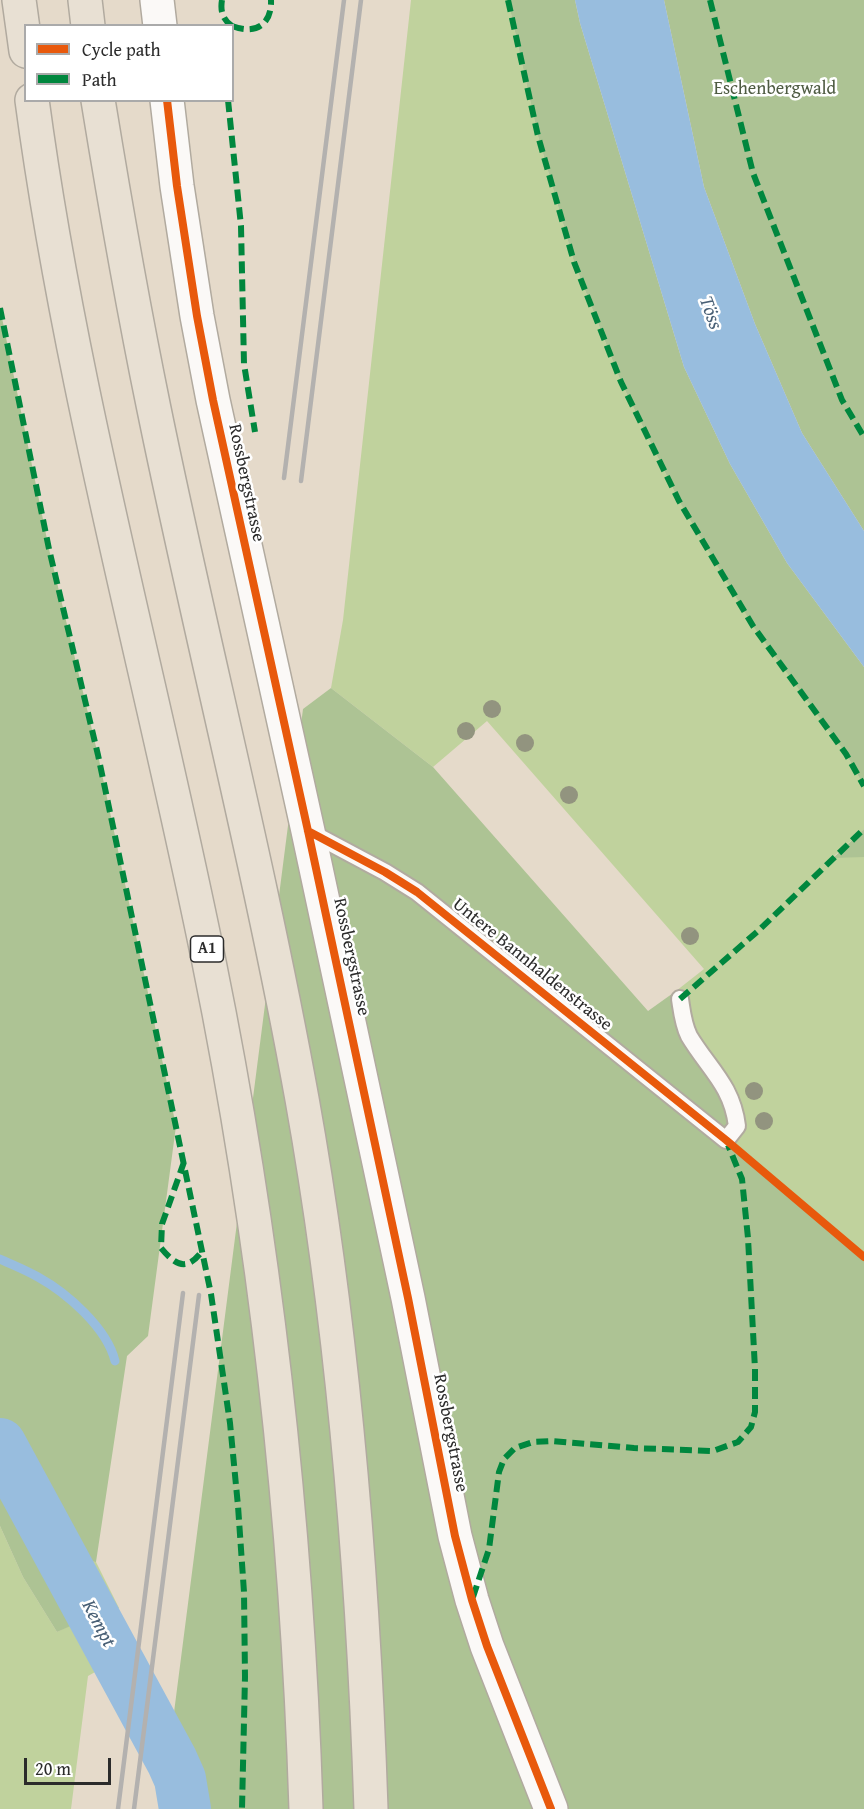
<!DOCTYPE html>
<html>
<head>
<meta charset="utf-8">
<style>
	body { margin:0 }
	#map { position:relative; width:864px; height:1809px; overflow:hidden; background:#e5daca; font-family:"Gentium Book Plus",serif }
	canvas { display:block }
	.legend { position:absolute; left:24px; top:24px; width:210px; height:78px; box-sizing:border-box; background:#fff; border:2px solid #aaa; margin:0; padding:8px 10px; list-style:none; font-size:18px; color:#2b2b2b }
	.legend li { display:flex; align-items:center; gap:12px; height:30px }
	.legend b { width:30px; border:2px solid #aaa }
	.scale { position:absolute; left:24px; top:1758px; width:87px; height:27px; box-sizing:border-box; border:3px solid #2b2b2b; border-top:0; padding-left:8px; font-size:18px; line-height:21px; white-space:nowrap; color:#2b2b2b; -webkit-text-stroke:4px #fff; paint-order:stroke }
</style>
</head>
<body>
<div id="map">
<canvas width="864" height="1809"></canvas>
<ul class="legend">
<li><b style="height:8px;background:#e8590c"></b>Cycle path</li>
<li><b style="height:8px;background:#00873e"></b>Path</li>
</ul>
<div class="scale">20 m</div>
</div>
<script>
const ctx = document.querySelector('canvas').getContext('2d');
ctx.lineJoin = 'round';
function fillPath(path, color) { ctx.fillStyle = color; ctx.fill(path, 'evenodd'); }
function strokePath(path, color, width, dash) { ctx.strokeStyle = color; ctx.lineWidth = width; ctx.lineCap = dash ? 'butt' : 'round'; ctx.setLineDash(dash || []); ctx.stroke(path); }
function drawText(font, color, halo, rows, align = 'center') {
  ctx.font = font + ' "Gentium Book Plus",serif'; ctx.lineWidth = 5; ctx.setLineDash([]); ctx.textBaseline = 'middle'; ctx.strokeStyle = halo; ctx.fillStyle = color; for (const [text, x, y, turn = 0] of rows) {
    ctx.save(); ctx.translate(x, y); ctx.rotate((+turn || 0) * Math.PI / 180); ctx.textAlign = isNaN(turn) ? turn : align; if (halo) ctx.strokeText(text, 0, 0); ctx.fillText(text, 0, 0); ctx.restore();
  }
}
fillPath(new Path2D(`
	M411 0H508L538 136 574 262 621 382 679 501 846 754 864 786V829L833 857H864V1257L726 1140 689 1035 676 991 704 969 487 721 433 767 331 688 343 620Z
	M0 1526 23 1577 57 1632 111 1604 87 1561 96 1562 119 1608 112 1612 104 1667 88 1676 71 1809H0Z`), '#c0d29d');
fillPath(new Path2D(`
	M508 0H575L580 23 684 367 730 464 787 563 864 667V786L846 754 753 626 679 501 621 382 574 262 538 136Z
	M664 0H864V531L802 433 755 324 704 187Z
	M0 308 49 549 98 755 176 1126 148 1336 127 1356 96 1562 87 1561 52 1580 75 1624 57 1632 23 1577 0 1526Z
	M331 688 433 767 648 1011 676 991 682 1014 731 1100 727 1140 864 1257V1809H170L172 1728 303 709Z
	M864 829V857L833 858Z`), '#adc394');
fillPath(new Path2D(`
	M575 0H664L704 187 755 324 802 433 864 531V667L787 563 730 464 684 367 580 23Z
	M87 1561 111 1604 75 1624 52 1580Z`), '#98bdde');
strokePath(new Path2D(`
	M0 1259C13 1265 26 1270 38 1277 67 1293 107 1328 115 1361`), '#98bdde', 9);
strokePath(new Path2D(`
	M0 1444 172 1761 180 1779 185 1809`), '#98bdde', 52);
const service = new Path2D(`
	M308 831 385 872 417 892 726 1140 737 1126C732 1085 708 1068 689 1036 683 1024 682 1012 680 999`);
const minor = new Path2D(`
	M157 0 160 26
	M167 100 177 186 197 316 213 400 308 831 408 1298 455 1536 472 1600 487 1646 551 1809`);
const motorway = new Path2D(`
	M19 0 26 51
	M85 0 88 26
	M32 100C71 391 151 675 209 962 266 1242 297 1524 306 1809
	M98 100C115 204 133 307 154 409 201 639 260 867 302 1099 344 1333 363 1571 371 1809`);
strokePath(service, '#b1aa9f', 20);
strokePath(minor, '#b1aa9f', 36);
strokePath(motorway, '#b1aa9f', 36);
strokePath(service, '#fbf9f7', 16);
strokePath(minor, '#fbf9f7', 33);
strokePath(motorway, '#e8e0d3', 33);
strokePath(new Path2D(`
	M284 478 344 0
	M301 481 361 0
	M118 1809 183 1293
	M134 1809 199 1295`), '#b3b1af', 4.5);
strokePath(new Path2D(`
	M222 0C220 11 223 20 232 26
	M508 0 538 136 574 262 621 382 679 501 753 626 846 754 864 786
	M710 0 753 173 842 400 864 437
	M232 26C255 35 272 25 271 0
	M228 100 241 226 244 364 255 432
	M0 308 49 549 98 755 211 1294 230 1423 238 1506 244 1592 245 1677 242 1809
	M680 999 758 931 864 829
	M184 1162 162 1224 161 1248C176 1266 187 1272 203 1250
	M473 1597 489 1549 499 1472 504 1459 515 1448 533 1442 552 1441 634 1448 713 1451 738 1442 751 1427 755 1412V1369L748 1238 742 1179 728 1145`), '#00873e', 6, [12, 6]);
strokePath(new Path2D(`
	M167 100 177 186 197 316 213 400 308 831 408 1298 455 1536 472 1600 487 1646 551 1809
	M308 831 385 872 417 892 726 1140 864 1257`), '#e8590c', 8);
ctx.fillStyle = '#92947f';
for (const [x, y] of [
	[492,709],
	[466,731],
	[525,743],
	[569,795],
	[690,936],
	[754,1091],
	[764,1121]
]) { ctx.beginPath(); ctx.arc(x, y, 9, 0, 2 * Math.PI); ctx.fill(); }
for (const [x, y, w] of [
	[207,949,33]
]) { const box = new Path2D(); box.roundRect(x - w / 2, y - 13, w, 26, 4.5); ctx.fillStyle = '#fff'; ctx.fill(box); strokePath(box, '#2b2b2b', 1.5); }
drawText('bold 16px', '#2b2b2b', null, [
	["A1",207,949]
]);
drawText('18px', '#4e5b42', '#fff', [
	["Eschenbergwald",775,89]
]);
drawText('18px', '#2b2b2b', '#fff', [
	["Rossbergstrasse",246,483,78],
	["Rossbergstrasse",351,957,78],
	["Untere Bannhaldenstrasse",532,965,39],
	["Rossbergstrasse",450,1433,79]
]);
drawText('italic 20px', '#496076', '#fff', [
	["Töss",710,313,70],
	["Kempt",98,1624,62]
]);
</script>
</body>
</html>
